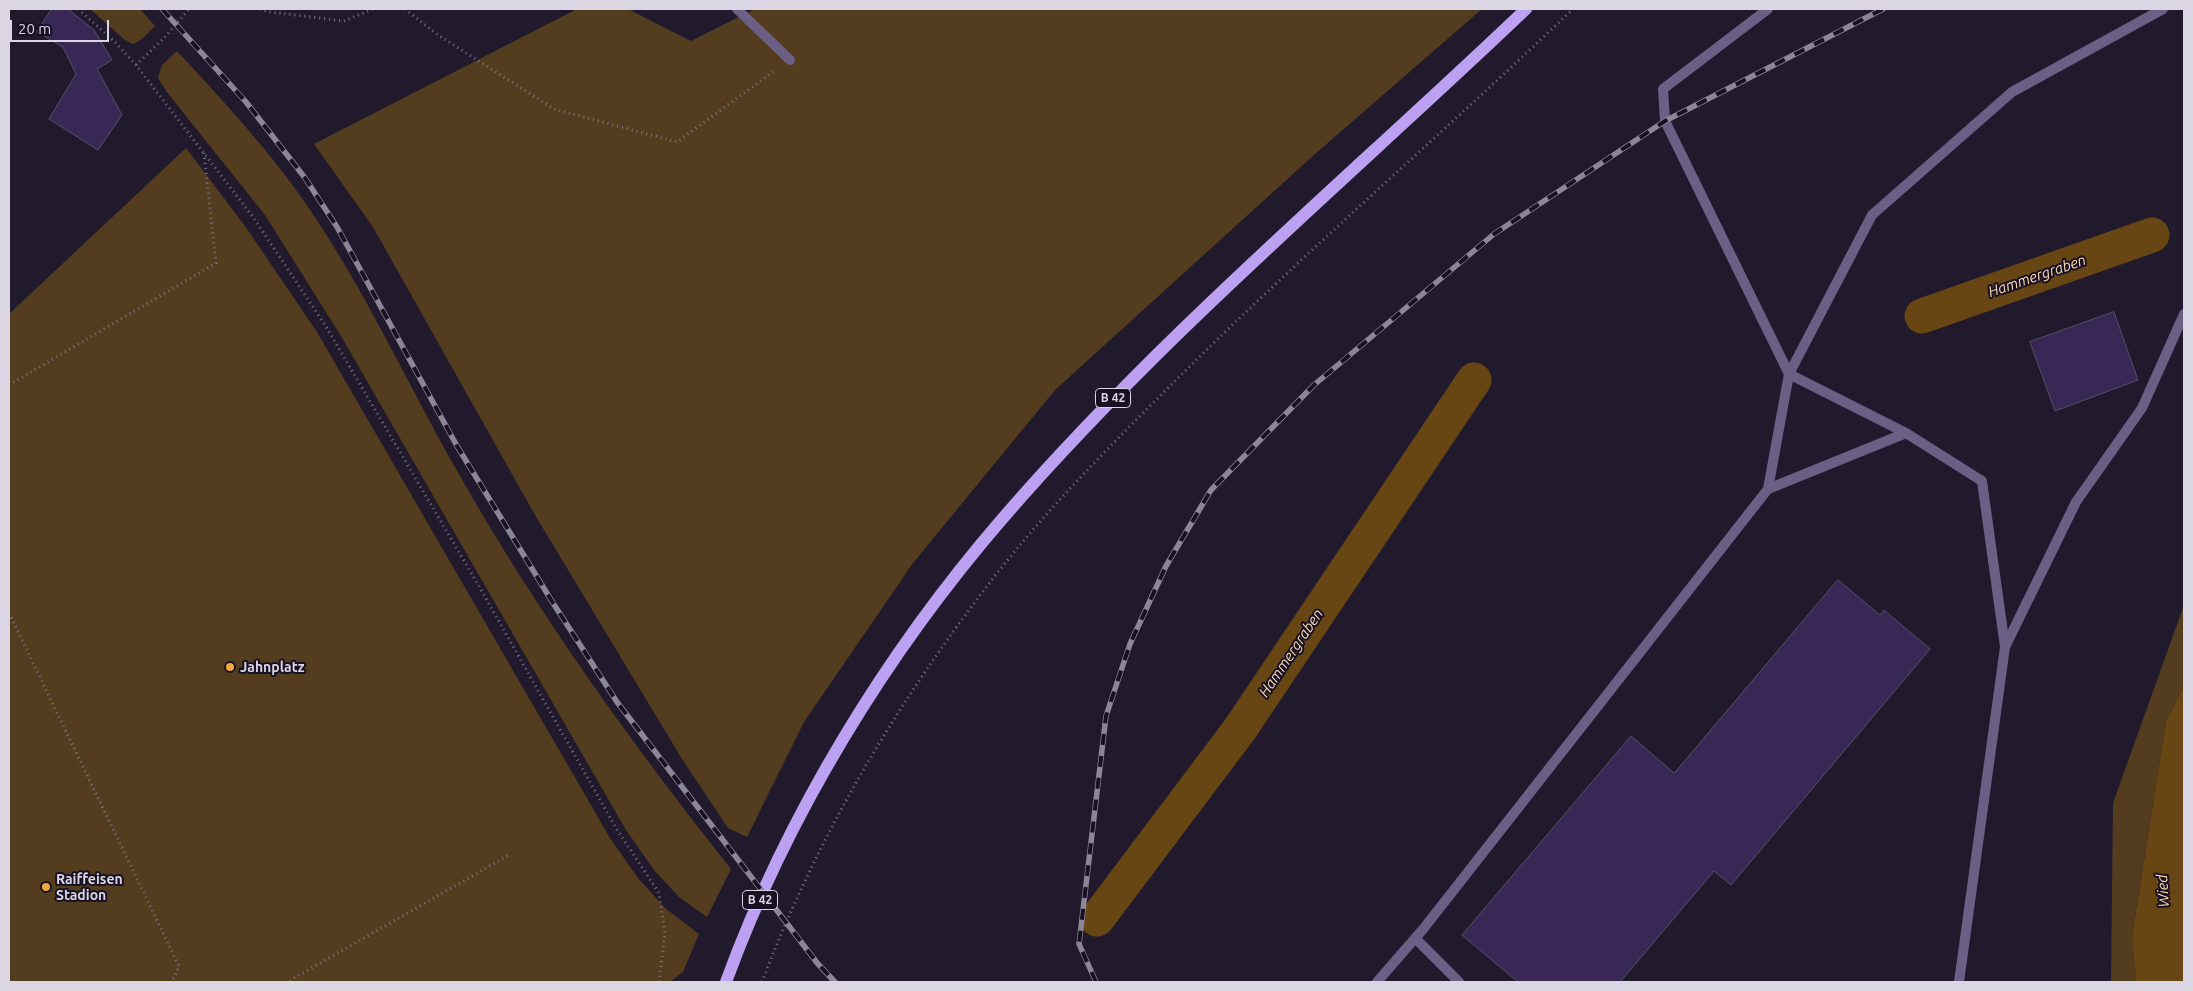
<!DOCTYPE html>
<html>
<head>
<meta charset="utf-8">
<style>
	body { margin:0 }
	#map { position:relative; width:2193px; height:991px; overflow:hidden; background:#211a2d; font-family:Ubuntu,sans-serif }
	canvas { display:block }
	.frame { position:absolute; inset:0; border:10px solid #dad6e3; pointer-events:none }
	.scale { position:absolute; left:10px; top:20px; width:99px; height:22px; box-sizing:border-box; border:2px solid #dad6e3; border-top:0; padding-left:6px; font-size:15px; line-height:18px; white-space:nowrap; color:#dad6e3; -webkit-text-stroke:4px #171123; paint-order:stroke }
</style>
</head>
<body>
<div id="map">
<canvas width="2193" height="991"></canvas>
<div class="frame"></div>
<div class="scale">20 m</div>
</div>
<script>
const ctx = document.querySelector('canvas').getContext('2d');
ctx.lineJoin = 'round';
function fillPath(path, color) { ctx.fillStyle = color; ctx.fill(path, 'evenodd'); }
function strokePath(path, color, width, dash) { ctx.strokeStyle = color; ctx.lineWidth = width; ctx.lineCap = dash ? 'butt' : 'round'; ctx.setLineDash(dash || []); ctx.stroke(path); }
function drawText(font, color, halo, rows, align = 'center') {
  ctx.font = font + ' Ubuntu,sans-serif'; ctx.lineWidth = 4; ctx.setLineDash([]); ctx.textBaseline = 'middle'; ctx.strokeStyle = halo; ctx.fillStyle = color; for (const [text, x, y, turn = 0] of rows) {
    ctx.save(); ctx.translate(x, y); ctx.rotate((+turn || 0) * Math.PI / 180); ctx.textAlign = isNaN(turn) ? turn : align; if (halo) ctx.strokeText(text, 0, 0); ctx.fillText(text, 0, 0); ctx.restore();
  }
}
fillPath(new Path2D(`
	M90 9H140L155 26 141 40 133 44 125 40Z
	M577 9H628L691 41 755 9H1482L1315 154 1055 390 913 563 804 722 747 837 728 828 682 759 535 515 373 227 314 144Z
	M177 51C229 107 281 163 322 228 373 307 413 394 460 476 539 615 632 744 731 869L707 917 679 897 654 870 626 830 341 336 265 215 166 91 158 78 162 65Z
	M186 148 245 226 317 332 610 838 638 878 665 908 699 934 683 972 670 982H9V314Z
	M2184 605V686L2166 721 2132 935 2136 982H2111L2113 803Z`), '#543d1f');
fillPath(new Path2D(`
	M2184 686V982H2136L2132 936 2166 721Z`), '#684614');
strokePath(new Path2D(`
	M1922 316 2152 235
	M1097 919 1240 729 1474 380`), '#684614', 35);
const building = new Path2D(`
	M52 9H68L94 30 112 60 97 69 122 115 98 150 49 119 76 74 63 47 37 32Z
	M2114 312 2138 380 2055 411 2030 342Z
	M1838 580 1880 615 1884 610 1930 649 1731 885 1714 871 1620 982H1518L1462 935 1631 736 1674 773Z`);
fillPath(building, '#392855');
strokePath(building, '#575067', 1);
strokePath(new Path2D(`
	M78 9 115 42 136 65 253 217 325 325 476 581 616 828 659 893 665 933 659 982
	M260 9 270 12 344 21 373 9
	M405 9 438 35 554 109 677 142 773 72
	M136 65 164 38 189 9
	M9 385 216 263 204 153
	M9 613 179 966 172 982
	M291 982 294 978 509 855
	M762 982C817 837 896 704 991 581 1042 515 1101 455 1160 396 1293 262 1437 139 1573 9`), '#7a7484', 3, [1, 4]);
strokePath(new Path2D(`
	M737 9 790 60
	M1768 9 1663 89 1665 121 1789 374 1906 433
	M1768 489 1789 374 1872 215 2012 92 2163 9
	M2005 647 2076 502 2142 408 2184 314
	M1415 938 1459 982
	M1377 982 1424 928 1768 489 1906 433 1982 481 2005 647 1959 982`), '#6c5f86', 10);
strokePath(new Path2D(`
	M726 982C787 815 887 652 1003 518 1163 333 1350 177 1526 9`), '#bca0f1', 12);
const rail = new Path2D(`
	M162 9 246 102 305 178 337 227 457 446 553 603 617 702 818 964 835 982
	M1096 982 1079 944 1106 716 1130 644 1166 566 1211 490 1314 385 1494 234 1665 121 1883 9`);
strokePath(rail, '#8c8796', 5.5);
strokePath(rail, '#171123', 4, [11]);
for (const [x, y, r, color] of [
	[230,667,5,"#efa73e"],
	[46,887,5,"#efa73e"]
]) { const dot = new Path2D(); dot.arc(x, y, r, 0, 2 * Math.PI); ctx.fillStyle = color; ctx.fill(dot); strokePath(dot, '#171123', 2); }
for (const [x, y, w] of [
	[1113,398,35],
	[760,900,35]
]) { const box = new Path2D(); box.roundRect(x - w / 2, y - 9.5, w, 19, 4); ctx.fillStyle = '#171123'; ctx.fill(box); strokePath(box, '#dad6e3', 1); }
drawText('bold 12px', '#dad6e3', null, [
	["B 42",1113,398],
	["B 42",760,900]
]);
drawText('bold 14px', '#dad6e3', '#171123', [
	["Jahnplatz",240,667],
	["Raiffeisen",56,879],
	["Stadion",56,895]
], 'left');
drawText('italic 15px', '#fcdab1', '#171123', [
	["Hammergraben",2037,276,-19],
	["Hammergraben",1291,653,-56],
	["Wied",2163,891,-94]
]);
</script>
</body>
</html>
